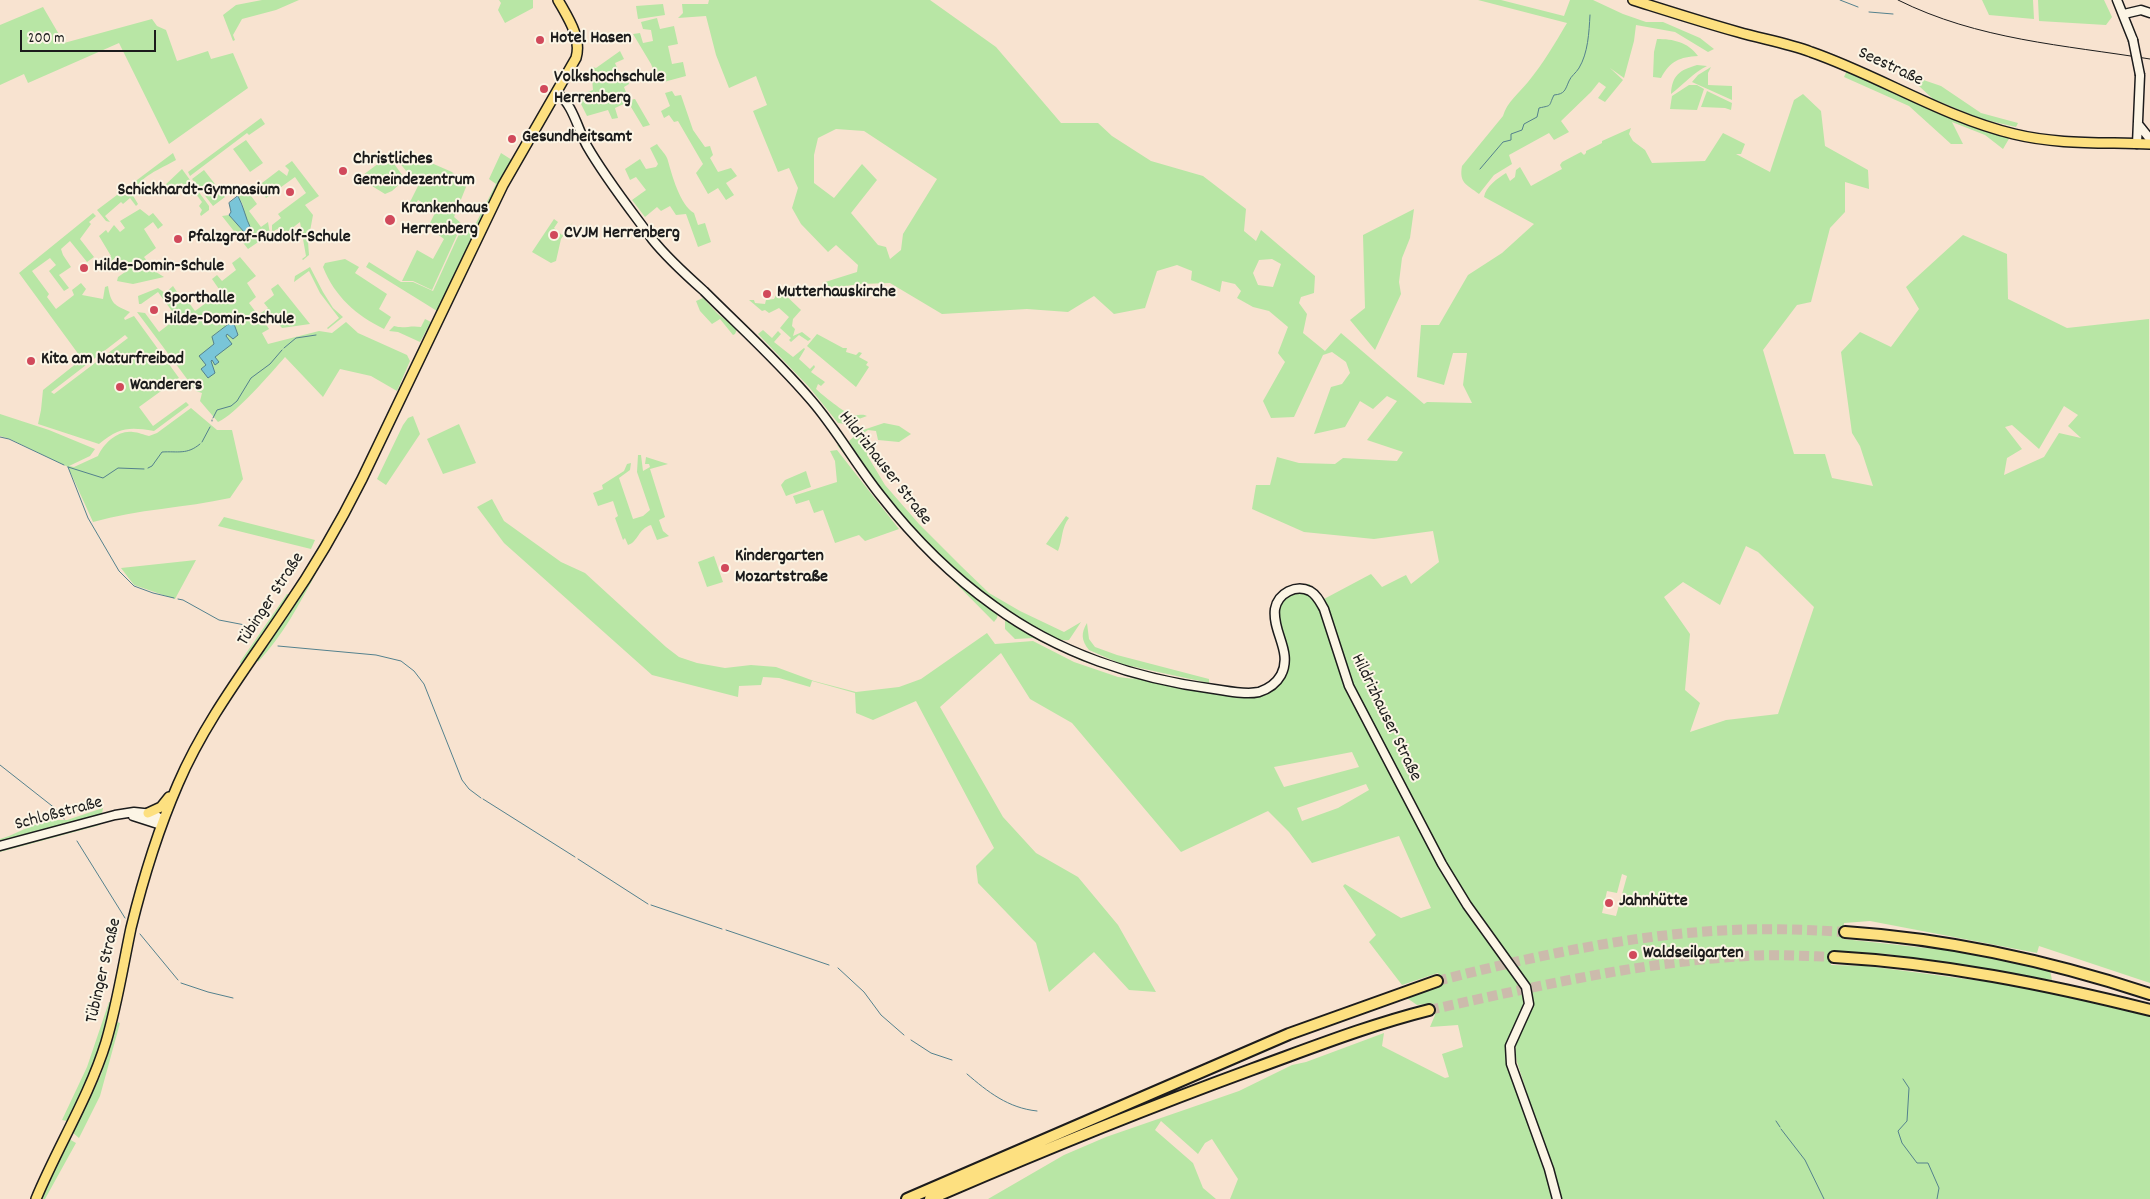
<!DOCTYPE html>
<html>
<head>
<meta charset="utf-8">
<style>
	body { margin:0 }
	#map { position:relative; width:2150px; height:1199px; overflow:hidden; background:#f8e3d0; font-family:Dekko,sans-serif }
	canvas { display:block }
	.scale { position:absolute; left:20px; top:30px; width:136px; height:22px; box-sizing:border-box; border:2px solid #1c1c1c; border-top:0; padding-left:6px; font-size:15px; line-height:18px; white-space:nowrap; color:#1c1c1c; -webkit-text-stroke:4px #fcf5e5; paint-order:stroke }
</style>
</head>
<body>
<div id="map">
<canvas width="2150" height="1199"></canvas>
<div class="scale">200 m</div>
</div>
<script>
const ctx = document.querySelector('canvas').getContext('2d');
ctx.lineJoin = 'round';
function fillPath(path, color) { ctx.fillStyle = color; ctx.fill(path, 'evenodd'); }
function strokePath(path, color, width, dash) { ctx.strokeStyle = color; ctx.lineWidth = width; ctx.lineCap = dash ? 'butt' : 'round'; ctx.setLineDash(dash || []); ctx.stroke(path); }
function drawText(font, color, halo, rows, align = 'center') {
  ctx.font = font + ' Dekko,sans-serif'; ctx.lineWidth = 4; ctx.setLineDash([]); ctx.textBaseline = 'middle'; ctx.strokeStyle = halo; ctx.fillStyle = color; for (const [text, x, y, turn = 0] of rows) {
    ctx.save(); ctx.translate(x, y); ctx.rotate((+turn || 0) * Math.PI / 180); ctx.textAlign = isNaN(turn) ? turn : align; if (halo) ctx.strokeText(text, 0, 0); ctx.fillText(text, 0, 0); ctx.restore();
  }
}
fillPath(new Path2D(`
	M262 0H299L276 10 242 19 233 35 235 40 233 41 223 15 236 5Z
	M499 0H533V8L505 23 498 10 501 3Z
	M709 0H930L996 47 1061 123H1098L1112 136 1151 161 1203 176 1246 209 1244 231 1256 241 1261 230 1315 276 1314 293 1301 297 1299 303 1307 314 1303 333 1325 351 1341 333 1424 404 1427 402 1472 403 1463 385 1467 353H1453L1444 385 1417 377 1421 325H1439L1468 275 1502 253 1534 224 1484 197C1486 186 1497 179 1506 173L1510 181 1515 177 1516 170 1520 167 1531 186 1562 169 1560 165 1562 162 1581 152 1584 155 1586 153V151L1602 143V141L1631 128 1629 134 1633 141 1645 150 1652 163 1705 161 1723 133 1745 144 1741 154H1736L1770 172 1794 100 1803 94 1821 111 1825 146 1868 170 1869 189 1845 182V212L1830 228 1811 302 1797 305 1763 350 1794 454H1825L1832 478 1873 486 1860 446 1852 433 1841 352 1860 332 1891 347 1919 309 1906 287 1963 235 2007 254 2008 299 2067 328 2149 319 2150 983 2039 946 2037 953 1870 921 1844 923 1843 939 1973 953 2050 970 2052 980 1887 954 1830 951 1831 965 1867 966 2035 988 2150 1016V1199H1561L1517 1062C1516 1057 1515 1051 1516 1046 1520 1021 1540 1013 1529 983L1461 891 1426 829 1354 689 1324 599 1371 574 1382 587 1406 575 1411 584 1439 562 1433 531 1374 539 1304 532 1252 509 1256 485H1270L1277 457 1299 463 1335 464 1343 458 1397 461 1403 452 1367 440 1397 401 1387 396 1373 409 1360 401 1345 427 1314 434 1331 387 1342 384 1350 373 1346 362 1332 352 1323 355 1294 417 1271 418 1263 401 1285 362 1278 353 1288 327 1269 311 1253 307 1237 298 1241 291 1235 284 1222 281 1220 292 1191 280 1192 271 1177 265 1157 271 1145 308 1114 314 1094 296 1068 312 1027 309 942 314 890 283 860 284 825 289 822 283 857 272 858 265 836 245 828 252 801 224 792 208 798 188 789 168 778 172 753 111 767 105 756 76 729 88 716 55 706 16 678 18 683 13 682 4H708ZM836 129 864 131 937 179 903 234 901 250 890 259 886 247 878 245 851 213 877 180 862 164 834 198 814 183V155L818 138ZM1272 259 1281 264 1273 287 1258 285 1253 273 1259 260ZM2064 406 2078 415 2068 426 2081 438 2059 433 2044 457 2004 475 2007 458 2022 449 2005 427 2012 425 2039 449ZM1746 546 1758 552 1814 607 1778 714 1726 720 1690 732 1700 703 1685 690 1690 634 1664 597 1683 582 1720 605ZM1622 874 1627 876 1616 916 1602 913 1607 891 1617 893Z
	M1478 0H1501L1564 16 1570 0H1593L1623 14 1646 22H1663L1700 38 1714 49 1708 52 1675 32 1636 25 1634 41 1624 78 1610 68 1623 80 1605 102 1598 98 1606 87 1599 82 1591 92 1561 121 1569 132 1554 140 1549 133 1509 155 1512 164 1494 175 1479 194C1466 184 1459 183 1462 166L1503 116C1507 102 1519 93 1528 82 1543 64 1555 43 1567 23Z
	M1982 0H2033L2034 19 1989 15Z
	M2038 0H2104L2112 17 2106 25 2039 21Z
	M663 4 665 15 638 19 636 6Z
	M43 7 64 43 152 19 157 26 166 30 177 61 208 51 211 59 233 53 248 88 169 144 119 43 28 83 24 74 0 85V25Z
	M657 18 660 29 674 26 678 44 668 46 672 64 683 62 686 76 660 83 658 81 651 64 633 34 640 33 643 43 653 41 651 30 643 29 641 22Z
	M1657 39C1673 39 1688 42 1698 56 1680 57 1670 61 1661 78L1653 77 1654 52Z
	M620 51 624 59 615 63 621 77 627 76 629 84 624 87 629 100 635 99 650 125 643 127 628 102 615 108 618 118 612 119 608 110 587 116 577 96 593 90 592 79 587 74 592 67 596 68Z
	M1697 65 1707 66C1693 73 1683 85 1671 94 1672 75 1680 70 1697 65Z
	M1711 67 1708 73V85L1732 86V100L1692 82 1698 75Z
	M1848 68 2010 137 2003 149 1985 135 1952 122 1963 144H1951L1909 106 1844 77Z
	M1906 74 1941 86 1981 113 2018 123 2016 127 1981 119 1933 99Z
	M1689 85H1697L1704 89 1697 110 1670 109 1672 96Z
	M672 91 675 96 681 95 693 130 705 147 710 146 713 155 710 158 718 172 731 168 737 176 726 183 734 195 726 200 718 188 708 194 696 173 703 164 678 121 674 122 669 115 664 118 661 111 670 106 665 93Z
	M1707 91 1732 103 1731 110 1725 108 1701 107Z
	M261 118 265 124 249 135 247 133 190 176 188 172Z
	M246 140 263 163 250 172 233 149Z
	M657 144C660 149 667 155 668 161 672 175 680 205 694 213L698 225 705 223 711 242 698 247 686 214 676 215 670 206 661 211 657 207 645 217 632 200 646 190 636 177 630 180 625 169 640 159 646 169 656 167 658 164 650 148Z
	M410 152H413V155L452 172 466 187 454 217 462 224 432 290 413 281H402L417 250 433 259 444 239 428 227 436 211 418 200 409 215 407 208 418 186 399 162 400 160Z
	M173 153 176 160C159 170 141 175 132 194L138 204 136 206 130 198 123 204 121 202 105 216 110 222 106 221 97 210Z
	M501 153 512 160 437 311 366 267 369 262 401 282H413L433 291 464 223 474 227 496 184 489 179Z
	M387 157 390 158 405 179 392 191 385 194 359 178Z
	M292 161 319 196 305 205 313 215 308 242 309 255 303 260 302 259 306 256 300 222 282 236 280 233 283 230 281 227 272 232V225L281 218 278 214 306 193 295 177 266 198 258 186 279 170 287 176 289 170 285 166Z
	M182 169 209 206V210L201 216 200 214 202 210 199 206 202 202 196 194 192 196 182 183 168 193 163 187Z
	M204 170 225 197 213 206 192 179Z
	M246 189 257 204 249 211 261 227 268 222 270 234 248 249 222 216 229 215 245 233 251 230 244 216 243 205 238 196Z
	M140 209 149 216 153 213 163 225 158 229 153 222 144 229 156 248 144 257 156 272 164 277 133 284 117 281 118 277 128 270 117 256 108 264 106 260 111 256 99 236 106 230 108 233 114 225 120 232 125 228 120 221Z
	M1414 209 1410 238 1402 258 1399 282 1401 294 1375 350 1350 320 1365 308 1363 235Z
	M93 213 96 216 89 222 91 224 80 239 94 257 87 262 70 241 61 249 63 255 71 267 59 275 69 288 64 291 49 271 56 265 50 258 32 271 49 294 47 297 56 309 74 295 72 290 81 283 86 289 82 295 103 299 105 287 108 286C111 304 114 305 130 312L124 318 125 320 134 316 179 378 139 407 153 426 186 402 189 405 154 431C129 427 120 427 99 444L38 424 41 410 43 390 82 359 19 273ZM125 335 128 338 54 394 51 392Z
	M554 219 558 222 554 228 562 235 573 222 561 239 556 261 551 263 532 252Z
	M240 257 256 276 247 283 256 297 249 303 258 315 268 308 264 303 274 295 271 289 278 284 310 324 282 328 268 312 261 317 269 329 262 333 268 344 319 331 332 333 346 322 358 333 407 355 410 361 397 391 371 376 340 369 323 397 285 357C272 372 235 415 218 422L200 401 202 393 196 391 137 312 145 313 159 332 177 318 158 292 141 304H139L138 296 158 288 165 293 173 286 179 295 182 293 195 311 221 292 212 279 217 275 222 281 236 270 232 263Z
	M345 259 359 267 355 273 387 294 379 309 391 317 384 329C356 315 335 297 323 267L325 263Z
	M310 267 323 292 333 308 343 317 328 329 327 328 339 318 320 293 309 271 294 282 295 276Z
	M779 289 801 310 793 319 792 326 795 329 793 336 802 332 811 339 808 341 799 335 791 342 789 340 791 338 780 328 789 317 779 308 769 313 765 310 762 311 749 300H754L755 303 765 304 766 300 774 299Z
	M703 298 718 314 737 329 735 334 733 335 720 319 712 324 700 311 696 301Z
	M425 319 431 322 420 342 398 332 389 331 394 326C404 329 410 325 421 327Z
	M763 330 772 338 778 331 781 334 774 342 793 357 804 348 805 349 799 359 810 369 814 365 815 367 811 372 825 382 821 386 818 384 816 389C821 394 846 414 852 415 858 416 862 413 867 416L845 424 838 423 809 387 758 334Z
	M817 334 843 348H847L846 352 856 355 859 352 862 353 859 357 868 362 866 365 869 367 856 387 807 346Z
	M191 408 217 430H232L243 479 230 498C185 508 138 509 93 522L68 467 10 439 0 436V414L49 430 95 449 90 456 69 466 74 467 98 456C104 443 118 430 133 432 138 432 144 435 149 436L157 433Z
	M413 416 420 434 386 485 377 479 403 425 408 418Z
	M884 423 899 426 911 434 899 442 878 440 876 431 868 430 865 432 867 455 885 485 919 524 961 566 989 593 1020 611 1064 632 1081 622 1069 640C1058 642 1046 633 1037 628 969 594 907 530 866 467 860 458 853 450 849 441L860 431Z
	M459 424 476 463 443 474 427 439Z
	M837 445 842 447 887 507 998 613 997 618 994 622 912 539 889 513Z
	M837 450 899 529 865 541 859 535 835 543 823 510 814 513 809 500 796 504 793 496 837 482 835 461 830 451Z
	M638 455H641L643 471 650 467 649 464H645L646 457 668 464 650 469 665 517 659 520 663 531 669 536 657 540 651 525C638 529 638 542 628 545L625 538 623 540 615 518 618 516 613 501 598 506 593 493 603 489 602 485 624 471 627 464 631 463 630 470 619 478 633 519 643 516 650 510 637 472Z
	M806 471 811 487 786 496 781 485 785 480Z
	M492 499 504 521 561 562 585 573 666 647 679 657 697 663 725 668 751 665 776 667 814 681 856 692 899 687 921 679 987 633 995 644 1033 641 1074 662 1118 677 1135 679 1082 661 1033 638 1015 639 1005 629V618L1093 663 1213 686 1251 689 1261 688 1276 677 1281 664 1272 611 1297 585 1310 584 1309 595 1320 608 1338 667 1348 690 1441 869 1516 978C1521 989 1525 998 1523 1010H1519L1522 1012 1507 1049 1553 1199H1230L1238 1179 1212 1139 1205 1143 1198 1154 1161 1121 1155 1130 1193 1163 1203 1188 1216 1199H988L1064 1155 1106 1137 1239 1091 1292 1065 1306 1062 1384 1033 1382 1046 1445 1078 1449 1077 1442 1054 1463 1047 1458 1025 1430 1027 1435 1015 1432 1003 1417 1005 1407 998 1443 984 1438 973 1402 985 1369 942 1376 935 1343 886 1345 884 1401 918 1431 908 1399 836 1312 863 1289 832 1268 811 1181 852 1072 723 1030 699 1001 653 940 707 1003 817 1036 853 1078 877 1118 925 1156 992 1129 990 1094 952 1049 992 1036 943 978 883 976 866 994 848 916 701 873 720 856 713 855 693 812 681 810 687 779 678 763 677 761 685 739 686 738 697 652 675 504 543 477 507ZM1352 752 1359 767 1284 787 1274 767ZM1366 784 1369 790 1338 808 1302 821 1297 808Z
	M1066 516 1069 518C1061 528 1063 539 1058 551L1046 544Z
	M224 517 315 540 311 549 218 526Z
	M714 556 723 582 707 587 698 562Z
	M196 560 175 599 134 585 121 568Z
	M315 573H316C299 605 283 635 258 662L257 660Z
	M287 594H291L242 667 240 662Z
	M1087 623 1089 639 1095 647 1117 655 1209 679V683L1121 664 1089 650C1081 640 1081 633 1087 623Z
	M103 808 100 825 0 852V839L9 836 45 820H67Z
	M109 1002H111V1006L92 1069 67 1121 62 1120 87 1067Z
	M117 1022 120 1023 100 1096 79 1138 72 1132 101 1075Z
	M69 1139 76 1143 45 1199H42Z`), '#b8e6a5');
const water = new Path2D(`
	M238 196C244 207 245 217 251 229L248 233H245L229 215 231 212 229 203Z
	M233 321 238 335 233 339 227 334 226 336 232 344 215 357 219 362 215 365 212 360 211 361 215 373 208 378 201 369 206 365 199 356 214 344 212 337Z`);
fillPath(water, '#79c5d8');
strokePath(water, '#54818d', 1);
strokePath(new Path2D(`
	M1840 0 1858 7
	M1869 12 1893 14
	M1480 169 1503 142 1511 140V134L1522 130 1524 124 1537 117 1539 108C1553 105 1548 107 1554 95 1565 94 1565 90 1569 81 1571 76 1576 73 1579 68 1588 53 1589 33 1590 15
	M284 348 296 338 316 335
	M213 418 217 410 231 406 237 401 251 378 270 364 282 350
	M212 421V420
	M0 437 9 439 64 465
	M202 442 210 427
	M68 467 88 518 119 571 134 586 153 593 174 598
	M68 467 103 478 118 468 144 469
	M148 468 152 466 162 452C178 451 187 455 200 444
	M178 599 183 600 219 620 245 625 254 631
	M278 646 376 655 401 661 414 671 424 684 462 780 469 789 481 798
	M0 765 61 813 64 819
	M483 799 575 857
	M77 841 125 918
	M578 859 648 904
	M651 905 722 929
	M726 930 829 965
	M140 934 178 980
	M838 968 864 992 881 1015 904 1035
	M181 983 208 992 233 998
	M911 1040 931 1053 952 1060
	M967 1074C988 1092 1008 1108 1037 1111
	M1903 1079 1909 1088 1907 1121 1898 1131 1902 1143 1917 1163H1928L1939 1188 1937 1199
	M1776 1121 1780 1127
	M1781 1129 1805 1160 1824 1199`), '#54818d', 1);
strokePath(new Path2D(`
	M1437 981C1527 958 1620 937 1713 931 1757 928 1801 929 1845 932
	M1429 1010C1534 987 1639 962 1747 956 1776 954 1805 956 1834 957`), '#ccbbac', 10, [10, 5]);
const secondary = new Path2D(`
	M2117 0 2133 40
	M2124 14 2141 10 2150 13
	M557 93C573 104 578 130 587 146 606 179 630 209 652 239 667 258 686 275 704 291 740 327 778 361 811 400 837 430 856 465 881 496 913 537 952 576 994 606 1058 653 1136 679 1214 689 1228 691 1245 695 1259 692 1268 689 1276 684 1281 675 1293 652 1272 632 1275 609 1278 593 1296 584 1310 591 1317 595 1320 602 1324 609L1349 686 1442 864 1467 905 1526 987 1529 1004 1510 1046 1511 1064 1549 1169 1557 1199
	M2138 124 2150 139
	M2137 144 2140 75
	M133 816 161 825
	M0 846 115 815 134 812 153 814 163 820`);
const primary = new Path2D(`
	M1633 0C1668 11 1702 22 1738 32 1762 39 1787 43 1811 52 1880 76 1943 117 2014 134 2059 145 2104 142 2150 144
	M148 813 161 807 169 797
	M36 1199C58 1146 89 1097 106 1042 117 1005 123 966 131 928 143 879 158 830 178 784 205 721 247 667 285 610 314 568 339 525 362 479L503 185 576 58C582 38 568 18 558 0`);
const highway = new Path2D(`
	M1845 932C1950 939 2050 961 2150 994
	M1834 957C1941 963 2046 984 2150 1010
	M907 1199 1289 1034 1437 981
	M930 1199C1036 1153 1144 1109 1253 1069 1311 1048 1369 1025 1429 1010`);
strokePath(secondary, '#1c1c1c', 11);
strokePath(primary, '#1c1c1c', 12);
strokePath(highway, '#1c1c1c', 14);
strokePath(secondary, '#fcf5e5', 8);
strokePath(primary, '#fde080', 9);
strokePath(highway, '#fde080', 10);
strokePath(new Path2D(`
	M1898 0C1978 40 2064 45 2150 59`), '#1c1c1c', 1);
const secondaryBridge = new Path2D(`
	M2133 40 2140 75`);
strokePath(secondaryBridge, '#1c1c1c', 11, []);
strokePath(secondaryBridge, '#fcf5e5', 8);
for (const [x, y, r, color] of [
	[540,40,5,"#d1495b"],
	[544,89,5,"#d1495b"],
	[512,139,5,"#d1495b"],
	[343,171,5,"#d1495b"],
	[290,192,5,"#d1495b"],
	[390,220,6,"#d1495b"],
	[554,235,5,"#d1495b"],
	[178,239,5,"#d1495b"],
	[84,268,5,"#d1495b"],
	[767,294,5,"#d1495b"],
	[154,310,5,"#d1495b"],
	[31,361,5,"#d1495b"],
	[120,387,5,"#d1495b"],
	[725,568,5,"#d1495b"],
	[1609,903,5,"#d1495b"],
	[1633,955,5,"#d1495b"]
]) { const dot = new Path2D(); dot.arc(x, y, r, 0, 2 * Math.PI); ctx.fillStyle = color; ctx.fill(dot); strokePath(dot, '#fcf5e5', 2); }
drawText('bold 18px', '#1c1c1c', '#fcf5e5', [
	["Hotel Hasen",550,40],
	["Volkshochschule",554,79],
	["Herrenberg",554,100],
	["Gesundheitsamt",522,139],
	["Christliches",353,161],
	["Gemeindezentrum",353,182],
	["Schickhardt-Gymnasium",280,192,"right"],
	["Krankenhaus",401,210],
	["Herrenberg",401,231],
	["CVJM Herrenberg",564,235],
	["Pfalzgraf-Rudolf-Schule",188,239],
	["Hilde-Domin-Schule",94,268],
	["Mutterhauskirche",777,294],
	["Sporthalle",164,300],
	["Hilde-Domin-Schule",164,321],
	["Kita am Naturfreibad",41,361],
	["Wanderers",130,387],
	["Kindergarten",735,558],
	["Mozartstraße",735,579],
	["Jahnhütte",1619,903],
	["Waldseilgarten",1643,955]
], 'left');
drawText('18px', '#1c1c1c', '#fcf5e5', [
	["Seestraße",1890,68,25],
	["Hildrizhauser Straße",884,469,52],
	["Tübinger Straße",272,600,-57],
	["Hildrizhauser Straße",1385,718,64],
	["Schloßstraße",59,815,-15],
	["Tübinger Straße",105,971,-77]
]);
</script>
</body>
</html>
